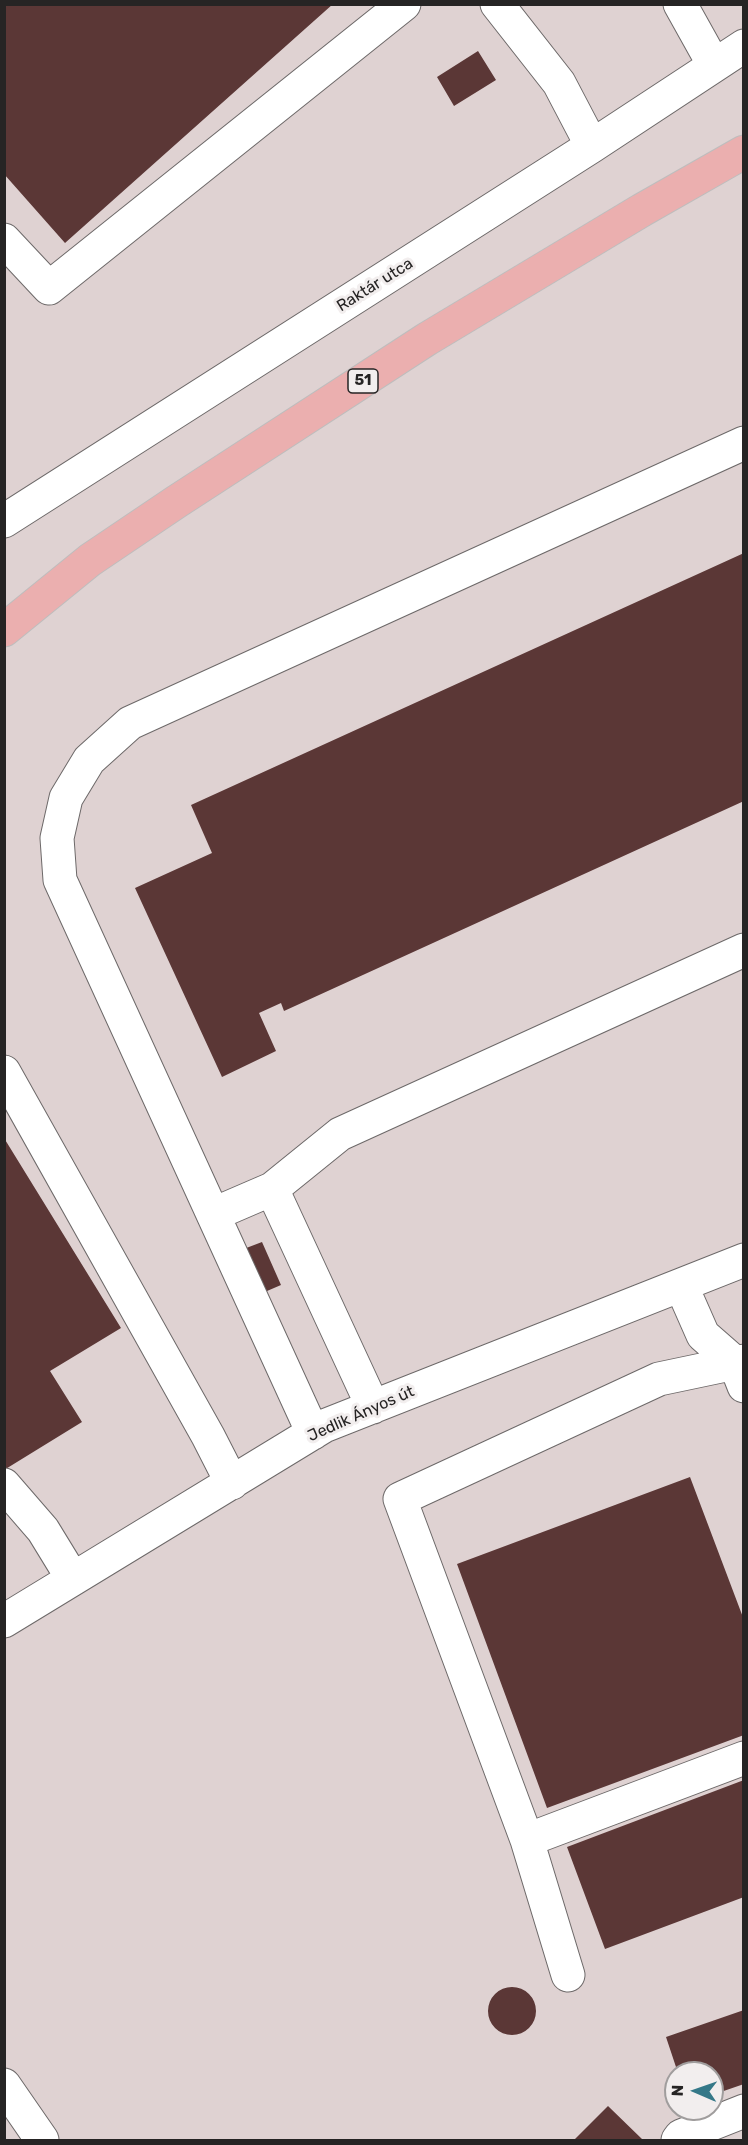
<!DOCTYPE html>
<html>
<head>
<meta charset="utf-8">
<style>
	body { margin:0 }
	#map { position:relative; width:748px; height:2145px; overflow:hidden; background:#e5e1e1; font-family:Rubik,sans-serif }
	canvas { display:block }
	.frame { position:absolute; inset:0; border:6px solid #262424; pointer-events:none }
	.north { position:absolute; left:664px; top:2061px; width:60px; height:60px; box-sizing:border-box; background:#f2eeee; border:2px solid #a09d9d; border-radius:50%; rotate:272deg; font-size:16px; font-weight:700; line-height:24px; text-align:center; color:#262424 }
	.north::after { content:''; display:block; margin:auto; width:21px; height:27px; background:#357888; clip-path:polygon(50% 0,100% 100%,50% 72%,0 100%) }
</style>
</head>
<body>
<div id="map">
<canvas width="748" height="2145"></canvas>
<div class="frame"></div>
<div class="north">N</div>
</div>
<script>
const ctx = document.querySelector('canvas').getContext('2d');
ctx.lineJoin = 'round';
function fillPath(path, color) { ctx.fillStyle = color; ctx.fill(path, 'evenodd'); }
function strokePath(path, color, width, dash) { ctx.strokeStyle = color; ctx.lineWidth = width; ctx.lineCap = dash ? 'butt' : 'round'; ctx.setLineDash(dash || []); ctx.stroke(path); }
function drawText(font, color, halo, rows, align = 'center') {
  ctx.font = font + ' Rubik,sans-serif'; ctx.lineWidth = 6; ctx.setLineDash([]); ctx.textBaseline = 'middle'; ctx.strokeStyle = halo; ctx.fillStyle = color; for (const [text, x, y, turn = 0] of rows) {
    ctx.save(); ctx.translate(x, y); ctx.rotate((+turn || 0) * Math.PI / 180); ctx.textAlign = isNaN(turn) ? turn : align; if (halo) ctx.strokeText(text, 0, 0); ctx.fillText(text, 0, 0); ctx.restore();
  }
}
fillPath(new Path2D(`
	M5 5H743V2140H5ZM676 2073H712V2109H676Z`), '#dfd2d2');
fillPath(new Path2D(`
	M4 4H333L65 243 4 174Z
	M478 51 496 80 454 106 437 77Z
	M744 553V801L284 1011 281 1003 259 1013 276 1051 222 1077 135 888 212 853 191 805Z
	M4 1138 121 1328 50 1371 82 1422 4 1470Z
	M262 1242 281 1285 260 1294 241 1250Z
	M690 1477 744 1620V1735L547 1808 457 1564Z
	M744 1780V1897L605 1949 567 1847Z
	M488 2011a24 24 0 1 1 48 0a24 24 0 1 1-48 0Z
	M744 2010V2084L712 2095V2073H678L666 2037Z
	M608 2106 643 2140H574Z`), '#5b3736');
const minor = new Path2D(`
	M497 4 559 83 592 146
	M680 4 714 65
	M4 240 49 288 404 4
	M4 521 592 146 744 46
	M4 1072 208 1436 232 1483
	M272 1189 373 1407
	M214 1214 272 1189 340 1134 744 950
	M681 1285 703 1335 735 1363 744 1361
	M744 1386 735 1363 659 1379 400 1499 527 1840 744 1758
	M313 1433 60 880 57 838 66 798 89 760 130 723 744 443
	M4 1485 43 1530 73 1579
	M4 1621 324 1426 744 1260
	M527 1840 568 1975
	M4 2085 42 2140
	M678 2140 681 2136 744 2111`);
const major = new Path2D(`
	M4 630 90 560 176 502 427 339 642 210 744 152`);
strokePath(minor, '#6d6969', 35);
strokePath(major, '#bebdbd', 35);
strokePath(minor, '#fff', 33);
strokePath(major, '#ebafaf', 33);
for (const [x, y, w] of [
	[363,381,30]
]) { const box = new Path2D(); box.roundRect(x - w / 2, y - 12, w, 24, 4.5); ctx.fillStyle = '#f2eeee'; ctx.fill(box); strokePath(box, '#262424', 1.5); }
drawText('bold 15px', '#262424', null, [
	["51",363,381]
]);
drawText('16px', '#262424', '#f2eeee', [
	["Raktár utca",375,285,-32],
	["Jedlik Ányos út",361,1414,-24]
]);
</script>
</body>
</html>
